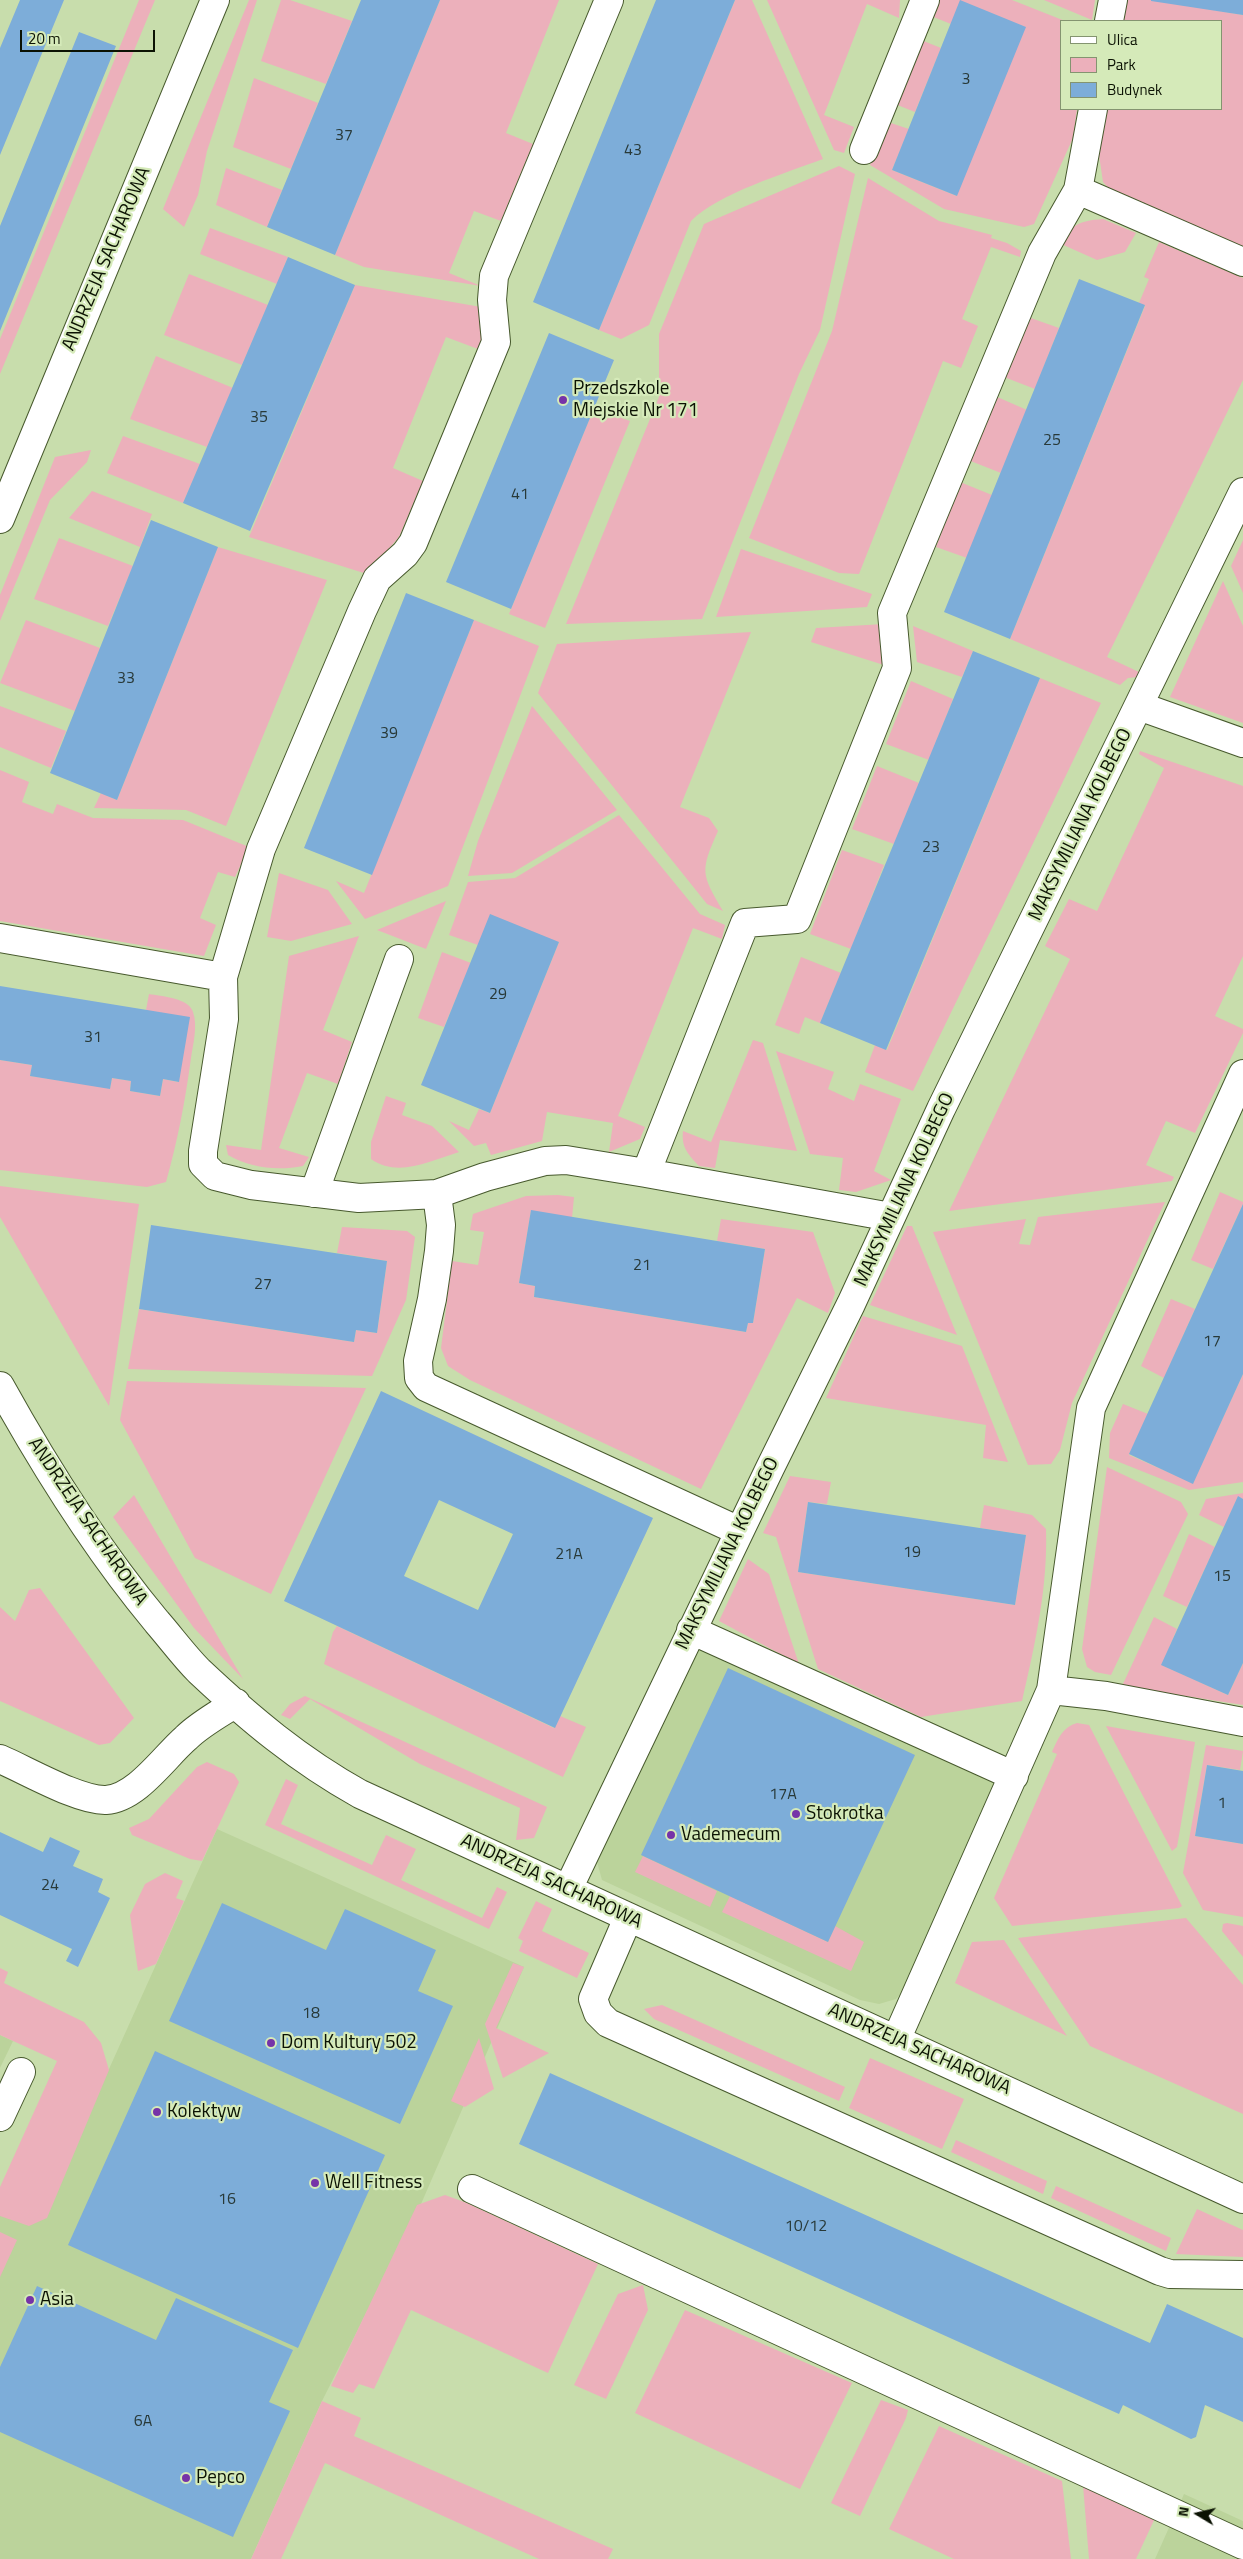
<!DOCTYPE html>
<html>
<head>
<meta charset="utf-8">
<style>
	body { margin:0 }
	#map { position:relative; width:1243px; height:2559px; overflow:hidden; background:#c8ddac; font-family:"Titillium Web",sans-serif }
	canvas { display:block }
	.legend { position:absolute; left:1060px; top:20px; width:162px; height:90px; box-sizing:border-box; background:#d5eab9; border:1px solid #849470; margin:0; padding:6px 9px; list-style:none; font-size:15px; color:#0b1203 }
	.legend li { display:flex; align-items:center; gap:10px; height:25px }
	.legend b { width:25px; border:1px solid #849470 }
	.north { position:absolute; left:1173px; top:2489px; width:50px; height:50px; -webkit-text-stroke:4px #d5eab9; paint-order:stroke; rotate:279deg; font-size:14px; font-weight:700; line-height:20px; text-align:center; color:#0b1203 }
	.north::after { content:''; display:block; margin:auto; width:18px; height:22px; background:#0b1203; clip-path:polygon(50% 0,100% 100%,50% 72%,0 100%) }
	.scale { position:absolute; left:20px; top:30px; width:135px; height:22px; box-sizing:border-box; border:2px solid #0b1203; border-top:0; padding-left:6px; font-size:15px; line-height:18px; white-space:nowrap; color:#0b1203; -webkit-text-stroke:4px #d5eab9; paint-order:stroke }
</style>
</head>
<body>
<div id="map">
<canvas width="1243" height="2559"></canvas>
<ul class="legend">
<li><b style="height:6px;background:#fff"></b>Ulica</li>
<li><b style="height:14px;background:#ecb0bb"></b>Park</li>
<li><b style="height:14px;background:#7dadd9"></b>Budynek</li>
</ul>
<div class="north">N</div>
<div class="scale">20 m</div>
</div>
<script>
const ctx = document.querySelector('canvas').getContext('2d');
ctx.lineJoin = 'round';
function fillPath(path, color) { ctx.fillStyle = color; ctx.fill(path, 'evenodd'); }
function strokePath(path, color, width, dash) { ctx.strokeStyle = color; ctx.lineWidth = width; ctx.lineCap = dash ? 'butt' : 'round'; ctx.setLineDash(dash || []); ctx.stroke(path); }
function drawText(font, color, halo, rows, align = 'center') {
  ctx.font = font + ' "Titillium Web",sans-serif'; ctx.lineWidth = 4.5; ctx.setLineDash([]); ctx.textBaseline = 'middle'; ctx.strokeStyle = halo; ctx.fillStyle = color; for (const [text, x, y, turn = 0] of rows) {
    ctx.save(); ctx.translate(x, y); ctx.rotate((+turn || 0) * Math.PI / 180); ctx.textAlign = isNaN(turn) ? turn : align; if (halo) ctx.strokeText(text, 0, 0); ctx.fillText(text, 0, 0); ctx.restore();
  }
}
fillPath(new Path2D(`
	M699 1643 999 1780 906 1988 896 1999 879 2004 860 2000 602 1880 597 1862 598 1856Z
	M217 1829 524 1967 421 2204 322 2401 251 2559H0V2190L109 2069Z
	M0 2035 13 2041 0 2068Z
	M1184 2494 1243 2521V2559H1155Z`), '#bbd39b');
fillPath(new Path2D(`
	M139 0H155L0 374V339Z
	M249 0H257L207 151 198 195 184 227 163 209Z
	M281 0H290L352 21 326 84 261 61Z
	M440 0H559L506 133 533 144 501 221 474 211 449 273 481 286 364 267 335 255Z
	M735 0H752L823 159C786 173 717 194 691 221L649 325 621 339 599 330Z
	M767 0H900L899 18 867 4 824 115 854 127 844 153 834 150Z
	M938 0H1012L1065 21H1062V109H1077L1073 138 1034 224 1024 227 944 209 870 165 888 122 909 129 892 170 957 196 951 24 931 16Z
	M1044 0H1095L1092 20Z
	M1125 0H1154L1243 15V247L1113 193 1103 182 1099 155 1107 109H1222V21H1121Z
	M921 40 941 48 915 112 895 104Z
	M254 78 318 103 291 169 233 147Z
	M839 166 855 174 820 330 799 374 702 619 566 624 659 397V334L704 224Z
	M226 168 282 190 267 227 216 205Z
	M868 178 939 221 992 235 991 238 1007 243 1021 251 1020 257 991 247 962 319 978 326 961 368 943 361 859 574 839 573 749 538 832 331Z
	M1103 219 1136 233 1125 252 1097 260 1059 243C1074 224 1078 221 1103 219Z
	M210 228 288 257 277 284 200 254Z
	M1159 242 1243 278V380L1107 657 1139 672 1138 677 1128 678 1120 685 1010 639 1145 306 1139 303 1149 279 1144 277Z
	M189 274 268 305 242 365 164 335Z
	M355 285 481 307 483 338 478 349 446 337 393 468 423 481 399 537 367 574 249 537Z
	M1028 317 1059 328 1035 389 1004 377Z
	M156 356 233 388 207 447 130 419Z
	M995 396 1027 410 1001 473 968 460Z
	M594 408 630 421 545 628 509 614Z
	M123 436 200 464 183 503 107 473Z
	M91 450 87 462 50 500 0 621V595L55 457Z
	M960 482 992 495 967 558 936 547Z
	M92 491 152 514 140 547 69 518Z
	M59 538 133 566 108 626 34 599Z
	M1243 540V593L1231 566Z
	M218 547 327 580 226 826 186 810 94 808 101 793 117 800Z
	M741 549 872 594 867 607 716 617Z
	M1223 581 1243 626V723L1170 697Z
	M26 620 100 648 75 711 0 683Z
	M474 620 539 646 448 886 365 919 336 881 364 893Z
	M884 624 887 666 811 642 816 628Z
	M913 626 973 651 962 677 917 662Z
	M751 632 680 807 709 818 718 831C700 871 701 874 723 911L707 904 538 693 557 644Z
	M1040 678 1101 703 913 1091 865 1072 875 1045 887 1050Z
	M911 681 953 699 929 760 886 744Z
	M0 706 66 731 51 768 0 747Z
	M532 706 617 810 512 873 468 876 478 841Z
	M1140 751 1243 786V956L1215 1016 1243 1029V1033L1195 1133 1166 1121 1146 1165 1174 1177 1172 1181 949 1211 1070 959 1045 946 1069 899 1097 911 1164 768 1139 754Z
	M877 766 919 783 894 844 852 829Z
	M0 770 29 782 22 802 53 814 57 804 93 818 183 820 249 847 235 877 218 872 200 918 216 925 204 956 0 921Z
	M619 815 700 914 725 925 722 939 693 928 618 1116 645 1127 640 1139 609 1152 613 1123 547 1112 542 1141 491 1155 486 1143 474 1146 449 1121 469 1130 479 1109 490 1113 559 942 478 945 449 935 468 882 515 878Z
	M842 850 884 865 851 949 810 934Z
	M279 873 328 890 352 924 291 941 267 937Z
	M446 901 426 949 377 930Z
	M359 936 323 1030 352 1042 338 1084 307 1073 279 1148 309 1157 303 1166C277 1171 251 1168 228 1155L226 1145 261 1150 289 956Z
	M442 952 471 963 444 1027 418 1018Z
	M801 957 841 973 820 1023 805 1017 799 1034 775 1025Z
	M149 994C161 996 189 998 193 1012 198 1026 193 1044 191 1058 185 1102 178 1139 166 1182L147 1187 0 1170V1060L32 1065 30 1076 110 1088 112 1078 131 1081 130 1091 160 1096 163 1079 178 1082 146 1010Z
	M753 1040 763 1043 797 1151 720 1140 715 1168 699 1166C689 1155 681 1148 683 1131L711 1142Z
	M776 1051 834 1072 828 1089 854 1101 860 1084 901 1099 874 1171 891 1180 856 1192 839 1190 843 1158 810 1154Z
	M386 1096 406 1103 402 1115 432 1126 459 1152C430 1161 398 1178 371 1159V1142Z
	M0 1186 139 1204 109 1406 0 1217Z
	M1220 1192 1243 1202V1204L1213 1269 1191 1260Z
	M558 1195 574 1197 572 1218 531 1211 519 1283 535 1286 534 1297 746 1332 748 1323H753L765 1249 717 1241 721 1219 813 1232 835 1293 828 1313 797 1298 701 1489 470 1380 448 1366 441 1348 452 1261 478 1265 484 1232 470 1230 473 1214 526 1196Z
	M1165 1202 1072 1403 1060 1450 1051 1464 1028 1465 933 1232 1026 1219 1019 1244 1030 1245 1038 1217Z
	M907 1226H912L957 1335 870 1305Z
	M342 1227 407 1231 415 1237 406 1300 372 1376 128 1369 139 1309 354 1342 356 1330 377 1333 387 1261 337 1253Z
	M1171 1299 1195 1309 1164 1378 1141 1366Z
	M863 1316 962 1346 1008 1462 983 1458 986 1425 826 1398Z
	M1243 1374V1482L1189 1490 1109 1458 1110 1433 1123 1404 1148 1414 1129 1455 1193 1483Z
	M127 1381 366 1388 271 1594 195 1558 120 1420Z
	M1107 1467 1181 1502 1188 1514 1111 1675 1095 1672 1087 1667 1082 1649Z
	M790 1476 831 1482 827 1504 808 1502 798 1572 1015 1605 1026 1535 980 1528 984 1505 1032 1515 1046 1529C1048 1587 1035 1645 1022 1701L921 1717 818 1669 776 1537 763 1533Z
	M1243 1493V1499L1238 1497 1224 1527 1199 1515 1206 1499Z
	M134 1495 243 1679 194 1628 113 1517Z
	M1189 1534 1215 1547 1187 1607 1163 1596Z
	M748 1559 769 1574 799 1664 719 1621Z
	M40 1588 134 1718 110 1743 99 1745 0 1701V1607L15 1621 29 1590Z
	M1154 1617 1177 1629 1162 1665 1228 1695 1243 1663V1705L1122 1686Z
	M337 1626 554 1728 560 1716 586 1727 563 1777 324 1664 333 1632Z
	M305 1696 547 1807 534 1838 516 1840 520 1808 420 1764 310 1699 290 1719 281 1715 290 1704Z
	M1077 1723 1089 1725 1182 1906 1179 1908 1012 1926 994 1898 1057 1754 1052 1752C1058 1738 1063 1727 1077 1723Z
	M1106 1726 1195 1742 1177 1847 1172 1851Z
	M1206 1745 1243 1751 1240 1770 1207 1765 1195 1836 1243 1844V1917L1203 1910 1183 1873Z
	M207 1762 234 1774 239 1782 202 1861 190 1859 132 1835 129 1828 149 1819 197 1767Z
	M286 1779 298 1785 281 1824 372 1865 386 1835 416 1849 401 1880 482 1918 497 1887 507 1892 489 1929 265 1825Z
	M643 1856 717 1891 710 1907 635 1872Z
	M165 1873 183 1881 176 1898 184 1901 156 1964 138 1971 130 1915 145 1884Z
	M730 1896 828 1942 835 1926 864 1942 851 1971 722 1912Z
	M536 1901 552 1909 542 1931 589 1953 577 1978 519 1951 523 1941 518 1938Z
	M1186 1918 1243 1985V2114L1090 2046 1018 1938Z
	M1227 1923 1243 1926V1957L1222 1931 1223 1924Z
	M1004 1940 1067 2036 955 1983 972 1942Z
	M513 1963 524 1967 496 2028 549 2053 503 2078 485 2024Z
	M0 1968 8 1972 4 1983 84 2022 101 2043 109 2070 47 2218 29 2226 0 2216V2187L57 2061 0 2035Z
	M662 2005 845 2087 839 2101 654 2019 644 2009Z
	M479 2038 494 2089 465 2107 451 2101Z
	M870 2058 964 2099 942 2149 849 2108Z
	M956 2140 1047 2181 1043 2194 951 2152Z
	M1056 2186 1171 2238 1166 2251 1051 2198Z
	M445 2195 467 2203 598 2264 548 2373 411 2310 374 2389 359 2384 353 2393 331 2386 417 2205Z
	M1197 2209 1243 2230V2257L1176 2254Z
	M0 2232 17 2240 0 2277Z
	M643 2285 648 2310 606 2399 574 2385 618 2294Z
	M685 2310 852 2383 800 2489 635 2413Z
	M881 2400 908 2410 906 2418 860 2516 831 2503Z
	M322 2401 361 2418 354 2436 613 2549 608 2559H539L325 2463 281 2559H251Z
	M939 2426 1062 2481 1071 2559H954L889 2529Z
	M1083 2485 1155 2518 1136 2559H1089Z`), '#ecb0bb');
fillPath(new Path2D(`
	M20 0H64L0 155V48Z
	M361 0H440L335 255 267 227Z
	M656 0H735L599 330 533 302Z
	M960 0 1026 27 957 196 892 170Z
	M1151 0H1243V15L1151 1Z
	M79 32 116 46 0 331V226Z
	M288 257 355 285 250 531 183 503Z
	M1079 279 1145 305 1010 639 944 612Z
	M549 333 614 360 511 609 446 582Z
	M151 520 218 547 117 800 50 773Z
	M406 593 474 620 372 875 304 848Z
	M973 651 1040 678 886 1050 820 1023Z
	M490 914 559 942 490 1113 421 1085Z
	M0 986 190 1017 179 1082 163 1079 160 1096 130 1091 131 1081 112 1078 110 1089 30 1076 32 1065 0 1060Z
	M1243 1204V1374L1193 1484 1129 1454Z
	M531 1210 765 1249 753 1323H748L746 1332 534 1297 535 1286 519 1283Z
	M151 1225 387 1261 377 1333 356 1330 354 1342 139 1309Z
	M381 1391 653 1518 555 1728 284 1601ZM439 1500 513 1534 478 1610 404 1576Z
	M1238 1496 1243 1499V1663L1228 1695 1161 1665Z
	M808 1502 1026 1535 1015 1605 798 1572Z
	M728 1668 915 1755 828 1942 641 1855Z
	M1207 1765 1243 1771V1844L1195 1836Z
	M0 1832 43 1852 50 1837 80 1851 73 1866 103 1879 98 1892 110 1898 78 1967 66 1961 72 1949 0 1915Z
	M222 1903 326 1950 345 1909 436 1950 418 1991 453 2006 400 2124 169 2021Z
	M155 2051 385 2155 298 2348 68 2245Z
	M550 2073 1150 2343 1167 2304 1243 2338V2422L1205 2405 1196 2437 1191 2439 1123 2405 1119 2414 519 2144Z
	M37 2286 156 2340 176 2298 293 2350 269 2402 290 2411 233 2537 0 2432V2367Z`), '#7dadd9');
const minor = new Path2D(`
	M1109 21 1113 0
	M864 150 925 0
	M1078 190 1243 262
	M0 519 215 0
	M1139 706 1243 743
	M0 938 223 977 224 1019 203 1151V1164L215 1176 251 1185 359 1198 437 1194 485 1177 545 1161 566 1160 646 1173 745 923 797 919 897 668 892 613 1042 253 1078 190 1093 109
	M223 977 261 849 362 611 377 579 405 554 413 543 496 342 492 300 494 276 609 0
	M646 1173 891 1217
	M314 1193 399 959
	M437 1194 441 1225 439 1251 432 1299 418 1361 419 1378 426 1387 739 1531
	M0 1386C46 1469 96 1549 157 1622 171 1638 184 1656 199 1671 250 1719 299 1760 360 1794L1243 2199
	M691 1630 1014 1776
	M1051 1690 1106 1696 1243 1722
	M0 1759C26 1770 79 1801 106 1800 137 1798 164 1757 186 1738 200 1724 219 1714 236 1703
	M568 1889 770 1468 851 1304 941 1109 1243 492
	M628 1918 593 1999 598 2013 608 2023 1160 2271 1170 2274 1243 2275
	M896 2040 1051 1690 1091 1408 1243 1074
	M0 2117 21 2072
	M472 2189 1243 2545`);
strokePath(minor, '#47592d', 30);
strokePath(minor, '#fff', 28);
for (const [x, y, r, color] of [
	[563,400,5,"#7633a8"],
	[796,1814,5,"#7633a8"],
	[671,1835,5,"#7633a8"],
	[271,2043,5,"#7633a8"],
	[157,2112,5,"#7633a8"],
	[315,2183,5,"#7633a8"],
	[30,2300,5,"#7633a8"],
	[186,2478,5,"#7633a8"]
]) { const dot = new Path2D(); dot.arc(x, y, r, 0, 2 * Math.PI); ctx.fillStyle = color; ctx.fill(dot); strokePath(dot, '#d5eab9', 2); }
drawText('16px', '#283938', null, [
	["3",966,80],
	["37",344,136],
	["43",633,151],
	["35",259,418],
	["25",1052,441],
	["41",520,495],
	["33",126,679],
	["39",389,734],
	["23",931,848],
	["29",498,995],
	["31",93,1038],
	["21",642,1266],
	["27",263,1285],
	["17",1212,1342],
	["19",912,1553],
	["21A",569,1555],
	["15",1222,1577],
	["17A",783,1795],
	["1",1222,1804],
	["24",50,1886],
	["18",311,2014],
	["16",227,2200],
	["10/12",806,2227],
	["6A",143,2422]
]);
drawText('19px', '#0b1203', '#d5eab9', [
	["ANDRZEJA SACHAROWA",107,259,-67],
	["MAKSYMILIANA KOLBEGO",1081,825,-64],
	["MAKSYMILIANA KOLBEGO",905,1190,-65],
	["ANDRZEJA SACHAROWA",87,1522,56],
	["MAKSYMILIANA KOLBEGO",728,1554,-64],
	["ANDRZEJA SACHAROWA",551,1882,25],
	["ANDRZEJA SACHAROWA",919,2050,24]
]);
drawText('19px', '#0b1203', '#d5eab9', [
	["Przedszkole",573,389],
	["Miejskie Nr 171",573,411],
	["Stokrotka",806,1814],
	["Vademecum",681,1835],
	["Dom Kultury 502",281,2043],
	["Kolektyw",167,2112],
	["Well Fitness",325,2183],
	["Asia",40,2300],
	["Pepco",196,2478]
], 'left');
</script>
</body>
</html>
